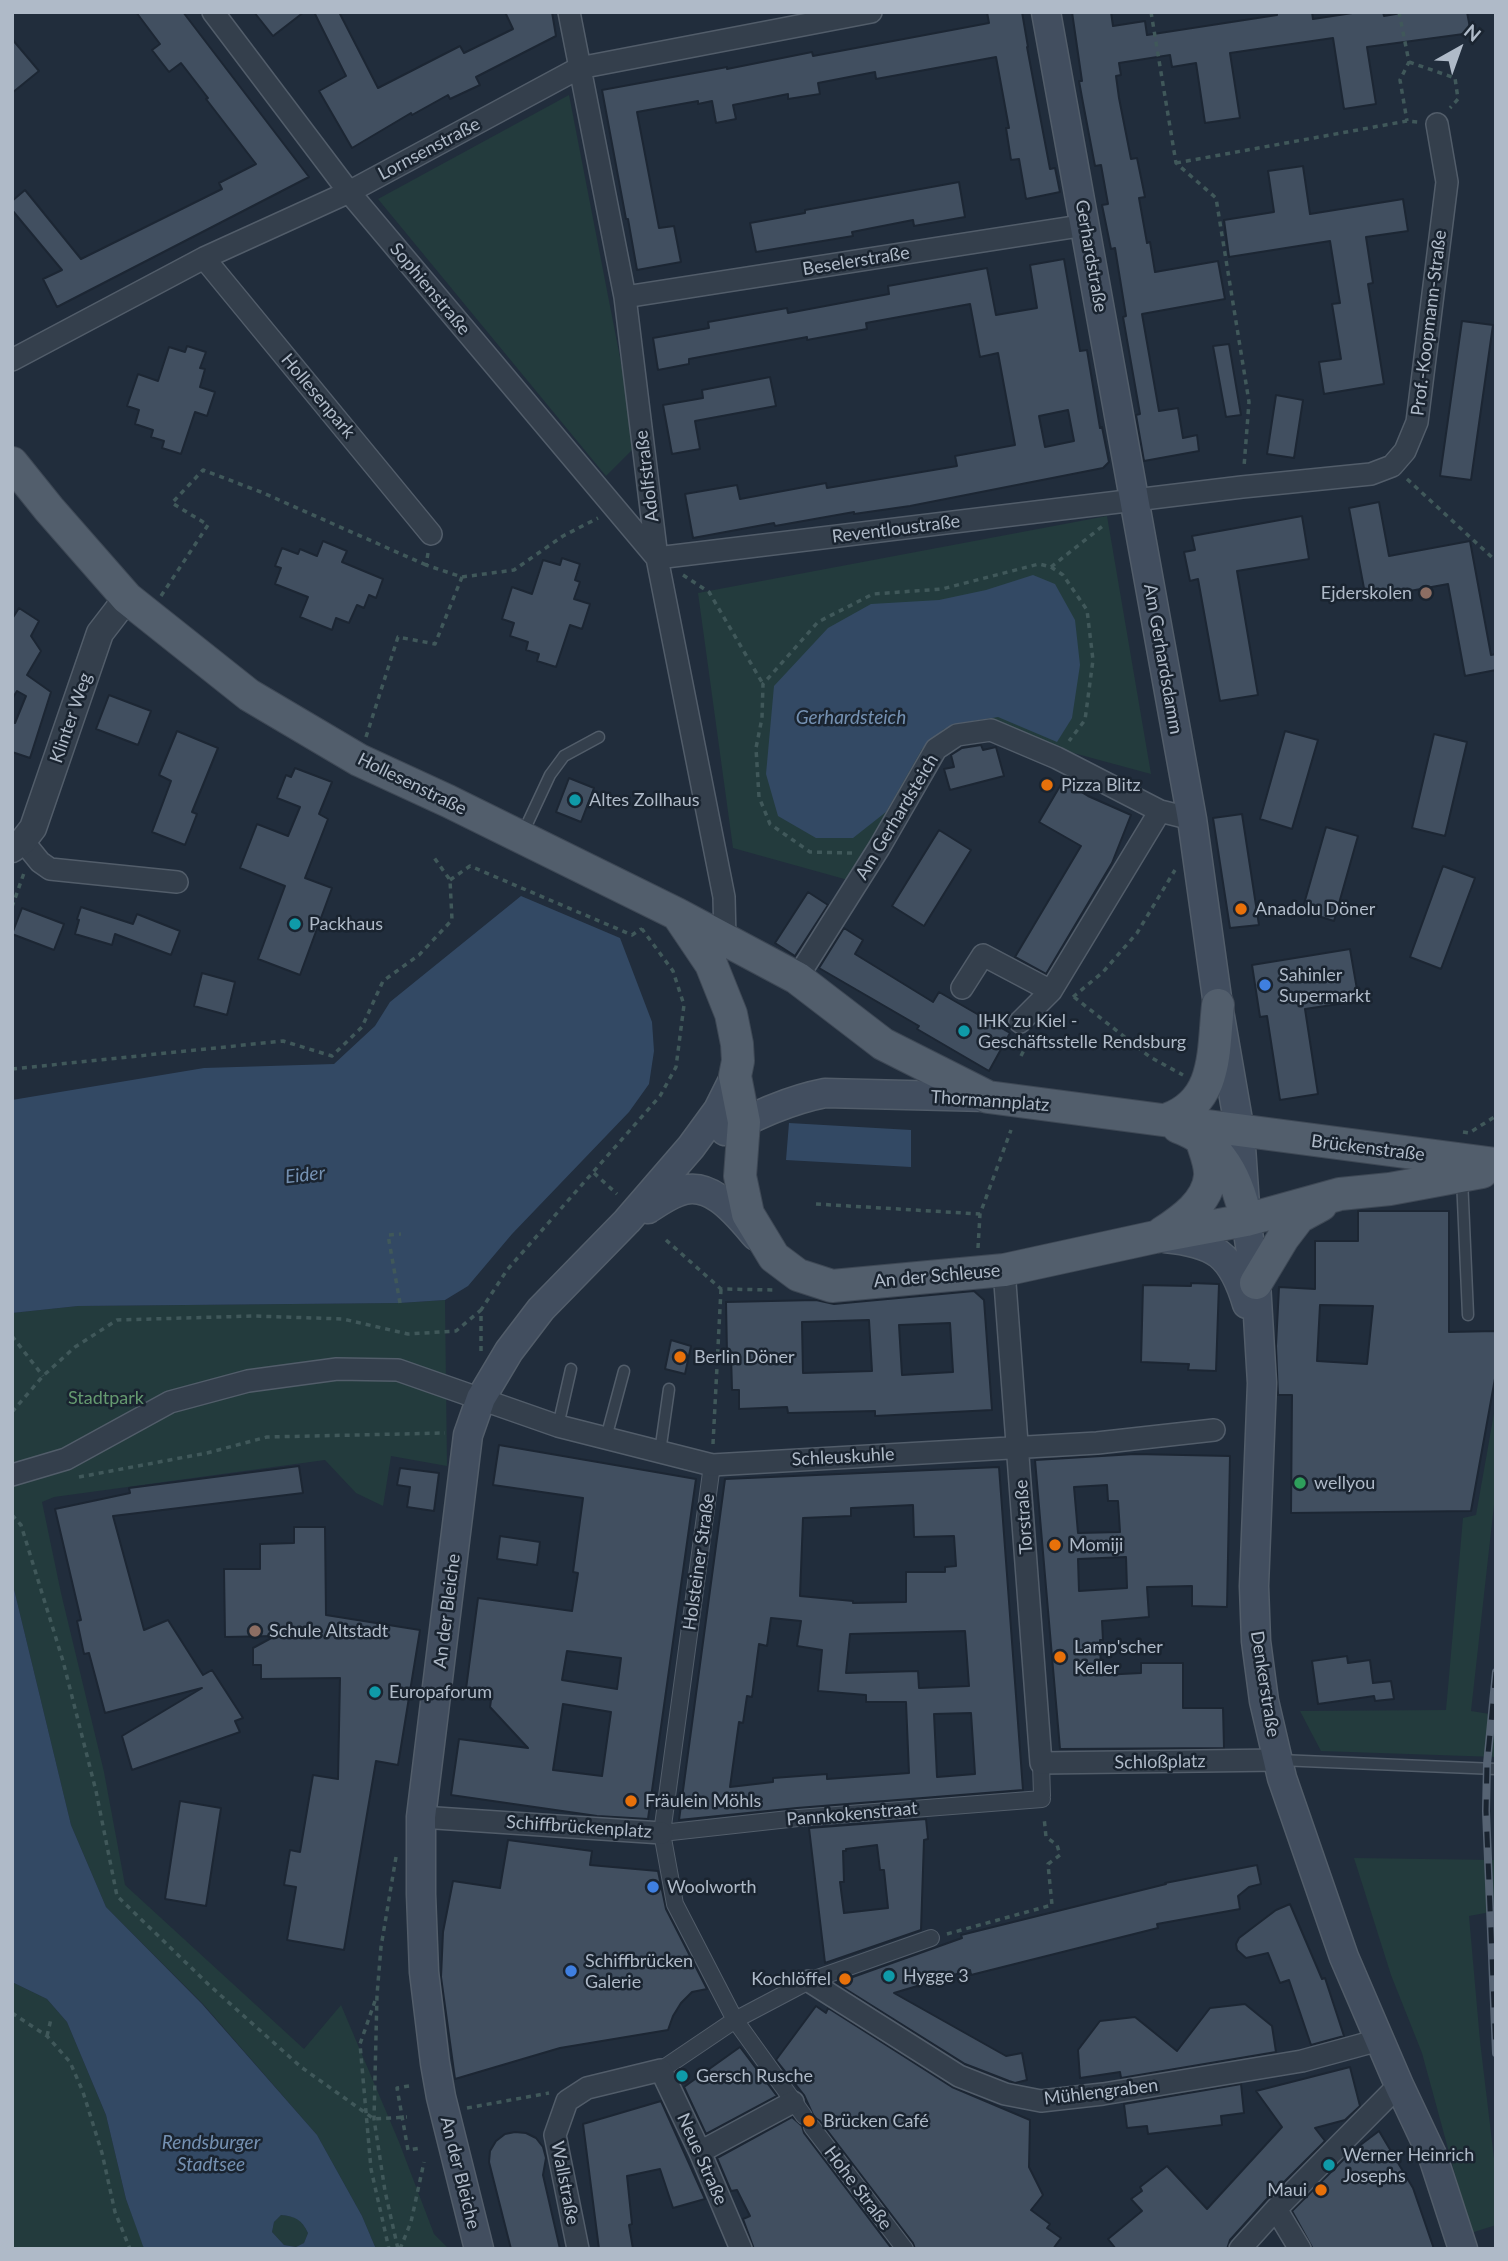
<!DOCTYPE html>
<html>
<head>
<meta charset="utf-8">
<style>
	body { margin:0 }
	#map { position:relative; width:1508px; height:2261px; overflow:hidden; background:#212d3c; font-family:Lato,sans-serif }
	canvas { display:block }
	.frame { position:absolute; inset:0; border:14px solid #afbac8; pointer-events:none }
	.north { position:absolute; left:1424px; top:14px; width:70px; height:70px; -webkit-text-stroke:5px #1a2430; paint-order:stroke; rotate:40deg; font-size:19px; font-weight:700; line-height:28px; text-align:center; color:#afbac8 }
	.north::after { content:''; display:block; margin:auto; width:24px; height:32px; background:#afbac8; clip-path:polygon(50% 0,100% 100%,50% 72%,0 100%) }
</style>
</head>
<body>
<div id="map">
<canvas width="1508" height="2261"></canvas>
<div class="frame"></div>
<div class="north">N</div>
</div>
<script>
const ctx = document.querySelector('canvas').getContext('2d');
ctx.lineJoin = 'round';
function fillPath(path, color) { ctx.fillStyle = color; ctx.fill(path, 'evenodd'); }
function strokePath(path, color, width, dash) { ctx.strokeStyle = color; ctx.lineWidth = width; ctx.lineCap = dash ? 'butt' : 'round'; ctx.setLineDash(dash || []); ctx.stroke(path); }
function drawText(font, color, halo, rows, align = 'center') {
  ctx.font = font + ' Lato,sans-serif'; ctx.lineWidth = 5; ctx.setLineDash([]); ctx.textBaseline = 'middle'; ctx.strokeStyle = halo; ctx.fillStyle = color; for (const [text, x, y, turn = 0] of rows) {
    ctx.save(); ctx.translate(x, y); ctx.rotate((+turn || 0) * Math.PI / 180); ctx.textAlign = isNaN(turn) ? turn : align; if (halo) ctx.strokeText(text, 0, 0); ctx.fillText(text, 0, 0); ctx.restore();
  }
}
fillPath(new Path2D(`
	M569 95 637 445 606 476 378 199Z
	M1107 516 1151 774 1055 748 957 729 848 880 733 848 698 593Z
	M445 1300 447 1466 391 1456 383 1506 356 1493 325 1460 54 1497 42 1502 61 1593 104 1772 125 1885 304 2049 341 2005 399 2142 434 2234 449 2249H376L362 2216 317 2135 203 2004 106 1907 71 1825 12 1581V1313L78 1306 400 1303Z
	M1496 1402V1487L1471 1711 1496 1715V1757L1321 1751 1300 1711 1446 1710 1463 1518 1476 1515Z
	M1354 1858 1496 1860V1911L1469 1916 1480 2041 1496 2175V2225L1471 2233 1422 2053 1391 1975Z
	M12 1982 47 1999 67 2022 106 2115 126 2199 145 2249H12Z
	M281 2215C296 2216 302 2220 308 2233L304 2243 296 2247 284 2245 272 2232 274 2222Z`), '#233b3d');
fillPath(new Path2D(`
	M1033 575 1055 584 1075 620 1080 665 1072 718 1057 742 998 717 973 721 944 729 922 749 886 812 853 838H816L778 816 766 774 774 686 828 628 871 604 939 600 986 590Z
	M521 896 620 938 652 1022 654 1051 649 1084 629 1112 512 1234 468 1286 445 1300 400 1303 78 1306 12 1313V1100L204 1068 334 1064 375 1026 390 1002Z
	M789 1123 911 1130V1167L786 1160Z
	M12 1581 71 1825 106 1907 202 2004 317 2135 362 2216 376 2249H145L143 2246 126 2199 106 2115 67 2022 47 1999 12 1982ZM281 2215C295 2216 302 2220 308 2233L304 2243 296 2247 284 2245 272 2232 274 2222Z`), '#334964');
const building = new Path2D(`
	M136 12H183L309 177 57 307 43 279 62 270 12 210V201L25 190 81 259 222 189 219 183 256 164 206 99 208 98 181 63 169 72 152 50 160 44Z
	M254 12H304L273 36Z
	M314 12H339L378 88 460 46 464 53 513 29 505 12H552L556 36 476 77 480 85 450 99 448 95 412 115 411 113 352 148 319 91 346 76Z
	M987 12H1022L1028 47H1027L1050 169 1055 168 1060 192 1026 199 1019 159 1011 160 1006 128H1009L996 57 876 79 875 72 818 83 820 94 788 99V94L733 105 736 119 716 123 712 101 698 104V101L637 112 659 228 674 226 681 262 637 270 628 219H626L602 90 727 67V69L812 52 813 56 989 23Z
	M1072 12H1111L1113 26 1145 21 1147 35 1277 15V12H1312L1313 19 1359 12H1383L1384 16 1407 12H1467L1471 33 1367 47 1376 104 1344 109 1333 38 1230 53 1240 118 1205 123 1196 63 1172 67 1170 55 1119 63 1121 75 1116 76 1119 98 1131 159 1137 158 1145 197 1139 198 1147 243 1150 242 1155 272 1218 261 1225 299 1142 314 1159 411 1178 408 1183 438 1197 435 1199 451 1144 461 1136 415 1140 414 1123 317 1126 316 1115 248 1111 249 1102 205 1108 204 1101 165 1095 166 1083 103 1079 81H1082Z
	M12 39 39 71 12 93Z
	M1303 166 1310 214 1403 199 1408 231 1366 237 1373 283 1368 284 1384 384 1324 394 1319 362 1341 359 1332 304 1340 303 1330 241 1229 257 1224 220 1274 212 1268 171Z
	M959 182 965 217 914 226 913 220 852 232 853 236 756 252 750 223 805 213V210Z
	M1064 259 1080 351 1087 350 1100 428 1102 427 1109 462 1103 468 910 506 854 514V512L775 526 774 523 693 538 685 494 737 485 740 499 826 483 827 488 957 466 955 456 1015 445 998 353 980 357 970 304 866 323 867 329 807 340V337L689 359V364L658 370 653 338 709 328 708 322 787 308 788 313 889 294 888 286 987 268 996 315 1037 308 1030 265ZM1068 410 1074 441 1045 447 1039 416Z
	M1462 321 1493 325 1471 480 1440 476Z
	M1229 344 1241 415 1226 417 1213 346Z
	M187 346 206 352 200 368 205 369 200 387 215 392 207 416 195 412 181 454 162 448 164 441 151 437 153 430 135 424 139 410 127 406 138 374 158 381 169 347 185 352Z
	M770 377 776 406 695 421 700 449 672 454 663 405 703 398 702 390Z
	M1276 395 1303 400 1294 458 1267 454Z
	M1379 502 1389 556 1470 541 1491 655 1496 654V670L1465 676 1448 584 1366 599 1349 508Z
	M1302 516 1309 559 1237 571 1258 695 1220 701 1198 579 1190 581 1184 552 1195 550 1192 536Z
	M323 541 347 551 342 562 383 579 376 598 369 595 364 608 357 605 349 623 336 618 332 630 300 617 308 597 275 584 281 568 275 566 282 548 298 554 300 549 317 556Z
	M562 558 580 564 575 580 580 582 574 599 590 604 582 629 570 625 556 667 537 661 539 654 526 650 528 642 510 636 514 623 502 619 512 587 532 594 543 560 560 565Z
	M19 608 39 621 31 636 41 651 27 675 51 692 30 758 12 752V722L15 723 26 696 17 691 12 699V619Z
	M109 695 151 711 138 745 96 729Z
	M177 731 218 748 192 812 197 814 185 845 152 832 171 781 159 775Z
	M1285 731 1318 740 1292 829 1260 819Z
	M1434 734 1467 742 1445 836 1412 828Z
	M981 745 983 750 996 747 1004 776 950 790 944 769 954 767 951 755 962 748Z
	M295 768 332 782 319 814 328 819 305 878 332 888 300 975 258 959 285 886 240 868 257 824 288 836 300 807 277 798 286 775 291 777Z
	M569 778 594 788 581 822 556 812Z
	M1063 781 1088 796 1131 815 1112 863 1046 974 1015 957 1081 846 1039 822Z
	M1242 814 1259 925 1230 928 1213 818Z
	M1326 827 1358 836 1334 921 1302 911Z
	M939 830 971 850 924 926 892 906Z
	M1443 866 1475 878 1441 969 1410 957Z
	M808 892 828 905 795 956 775 943Z
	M81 907 133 924 137 914 180 931 171 955 115 934 112 945 75 934 79 920 77 919Z
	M22 908 64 924 54 950 12 934Z
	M844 928 863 940 855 954 933 1002 939 992 1010 1033 989 1071 917 1029 919 1026 819 968Z
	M1350 949 1359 1001 1305 1009 1318 1094 1280 1100 1267 1016 1260 1017 1252 965Z
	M202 973 235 982 227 1015 194 1006Z
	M1358 1211H1449V1332L1496 1331V1373L1471 1511 1291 1513 1292 1395H1278L1276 1346 1279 1287 1315 1289V1241H1358ZM1320 1305 1373 1306 1367 1364 1317 1361Z
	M1191 1283 1219 1284 1216 1371 1188 1370 1189 1364 1141 1362 1143 1285 1191 1286Z
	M974 1291 984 1300 992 1410 875 1416V1411L788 1413 787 1407 739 1409V1390H732L731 1354H727L726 1302 816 1300 834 1304ZM869 1320 872 1371 803 1373 802 1322ZM950 1323 953 1372 902 1375 899 1325Z
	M671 1340 691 1346 685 1374 665 1369Z
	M499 1445 696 1479 648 1819 597 1816 451 1795 459 1739 528 1748 490 1707 492 1693 466 1689 478 1598 572 1611 578 1573 573 1572 583 1498 493 1485ZM567 1651 621 1658 617 1689 562 1680ZM563 1704 611 1712 602 1776 553 1770Z
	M1135 1454 1230 1456 1227 1607 1192 1606V1586L1147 1587 1149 1617 1102 1621 1103 1640H1100L1101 1675 1141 1673V1663H1183V1708H1223L1224 1748 1060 1749 1035 1460ZM1107 1485 1108 1501H1118L1120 1532 1078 1533 1074 1487ZM1126 1557 1127 1588 1079 1591 1078 1559Z
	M299 1466 303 1493 113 1516 144 1630 168 1620 203 1675 212 1670 243 1718 235 1721 240 1732 132 1770 122 1736 202 1688 105 1713 89 1653 84 1654 77 1621 81 1620 55 1509 130 1493 129 1488Z
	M999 1467 1023 1790 797 1808 679 1820 725 1479ZM913 1505 914 1537 954 1536 956 1566 945 1567V1572H906V1602L853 1603V1601L800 1596 803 1518 851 1516V1508ZM771 1618 801 1621 797 1646 822 1650 818 1691 866 1695V1702H906L909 1773 827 1779V1774L773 1778V1782L730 1787 739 1722 743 1723 747 1696 752 1697 759 1644 767 1646ZM965 1631 969 1686 919 1688 918 1671 846 1673 850 1634ZM971 1713 975 1774 937 1777 934 1714Z
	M400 1468 439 1473 434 1511 407 1507 410 1487 397 1485Z
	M294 1527H325L326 1615 420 1630 398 1765 376 1761 344 1950 287 1940 296 1887 284 1885 290 1850 300 1852 313 1775 338 1779 340 1678 261 1679V1665H253V1648L275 1636 225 1637 224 1569H260V1544L294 1543Z
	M500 1536 540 1542 537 1565 497 1559Z
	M1347 1656 1348 1663 1370 1660 1373 1683 1391 1681 1394 1699 1375 1701 1374 1696 1318 1704 1312 1661Z
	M180 1801 221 1808 206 1906 165 1899Z
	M926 1819 928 1839 924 1840 921 1930 825 1963 809 1828ZM877 1845 880 1870H884L888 1908 844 1913 840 1882H844L843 1851H846V1849Z
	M508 1840 592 1851 590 1865 658 1871 666 1909 707 1989 692 1992 681 2003 673 2016 668 2030 560 2048 455 2079 441 1977 443 1932 453 1881 500 1888Z
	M1257 1865 1261 1884 1249 1887 1238 1896 1240 1909 1157 1924 1158 1928 971 1975 970 1970 894 1993 1006 2056 1022 2053 1027 2080 1015 2083 1009 2081 965 2064 836 1983 962 1938 961 1935 1166 1884 1165 1883Z
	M1290 1904 1322 1979 1325 1978 1344 2036 1311 2045 1289 1980 1280 1983 1268 1953 1246 1958 1237 1950 1236 1944 1239 1938 1276 1910Z
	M1245 2004 1272 2026 1276 2052 1121 2078 1120 2072 1080 2078 1078 2050 1100 2021 1135 2017 1177 2051 1210 2008Z
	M816 2006 826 2013 828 2008 952 2087 1030 2120 1029 2167 1043 2195 1031 2210 1050 2224 1047 2228 1061 2238 1053 2249H915L913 2243 820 2121 814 2117 804 2095 776 2060Z
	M740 2047 777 2096 706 2134 684 2087Z
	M1350 2067 1360 2106 1345 2120 1315 2128 1325 2141 1266 2200 1230 2240 1227 2249H1116L1108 2239 1142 2211 1131 2199 1142 2191 1140 2187 1167 2166 1207 2209 1282 2127 1256 2091Z
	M1241 2084 1244 2113 1221 2116 1222 2125 1148 2134 1147 2126 1127 2128 1124 2104Z
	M661 2101 705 2199 673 2208 660 2169 627 2176 632 2224 629 2225 633 2249H599L583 2124Z
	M792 2117 802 2126 804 2133 892 2249H754L743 2219 750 2216 737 2190 731 2191 717 2158Z
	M1379 2131 1413 2188 1434 2249H1313L1292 2211 1351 2152Z
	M515 2132 526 2133 536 2138 543 2147 546 2158 543 2175 560 2249H511L489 2162 490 2151 496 2141 505 2134Z`);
fillPath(building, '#414f60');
strokePath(building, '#1c2633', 2);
const service = new Path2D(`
	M522 835 550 775 564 756 599 737
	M1462 1178 1468 1315
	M558 1426 571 1369
	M606 1438 624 1371
	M660 1452 669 1389
	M1279 1760 1496 1769`);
const pedestrian = new Path2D(`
	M712 1465 662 1833 675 1904 735 2020 804 2116
	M1041 1763 1042 1796
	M662 1833 798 1818 1042 1799
	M661 2070 735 2020 809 1981 931 1938
	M812 2127 905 2249`);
const minor = new Path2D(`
	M213 12 349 192 657 558
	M569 12 625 297 657 558 724 897 725 940
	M204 258 431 534
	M625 297 1086 225
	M12 360 204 258 349 192 579 68 871 12
	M657 558 1242 487 1371 474 1392 466 1405 451 1417 422 1447 182 1437 124
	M23 841 40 862 50 869 177 882
	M797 978 879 848 936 749 957 735 991 730 1057 758 1160 811 1192 819
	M962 988 983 955 1051 991
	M1020 1022 1051 991 1160 811
	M1004 1270 1041 1763 1279 1760
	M12 1475 66 1459 170 1402 248 1381 337 1369 398 1370 558 1426 712 1465 1097 1443 1214 1430
	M421 1817 662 1833
	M809 1981 959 2076 1005 2094 1041 2101 1103 2094 1302 2061 1379 2040
	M700 2152 793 2102
	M1276 2209 1300 2249
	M578 2249 555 2135 567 2101 587 2088 661 2070 700 2152 741 2249
	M1240 2249 1276 2209 1399 2085`);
const tertiary = new Path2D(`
	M12 849 23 841 33 828 100 633 127 598`);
const secondary = new Path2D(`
	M1046 12 1192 819 1218 1005 1240 1132 1246 1220 1256 1283 1262 1383 1254 1586 1256 1641 1264 1701 1282 1778 1344 1957 1399 2085 1433 2157 1463 2249
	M725 1131C758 1115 789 1100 825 1093L988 1097
	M648 1209C657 1203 667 1196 678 1192 710 1178 738 1215 756 1236
	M1165 1238C1215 1243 1232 1254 1247 1304
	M479 2249 441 2097 435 2063 424 1972 421 1894V1817L468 1435 481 1398 509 1351 541 1309 627 1221 691 1147 718 1110 735 1076`);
const primary = new Path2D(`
	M12 463 49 509 127 598 249 695 359 760 448 801 677 914 797 978 883 1044 988 1097 1496 1164
	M680 918 711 964 731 1014 737 1044 738 1061 735 1076 744 1122 740 1176 748 1214 774 1257 798 1275 832 1286 1004 1270 1155 1237 1246 1220 1340 1194 1390 1189 1482 1172
	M1168 1119C1218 1101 1213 1051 1218 1005
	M1178 1127C1220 1142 1238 1178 1246 1220
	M1162 1233C1182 1220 1208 1202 1210 1176 1211 1164 1204 1149 1201 1138
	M1256 1283 1283 1238 1299 1217 1321 1205`);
strokePath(service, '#525d6a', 13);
strokePath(pedestrian, '#525d6a', 18);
strokePath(minor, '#525d6a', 24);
strokePath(tertiary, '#525d6a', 29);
strokePath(secondary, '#525d6a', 31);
strokePath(primary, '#3e4855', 34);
strokePath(new Path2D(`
	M1151 12 1176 163 1216 198 1249 402 1244 467
	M1399 12 1409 62 1400 80 1407 121
	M1409 62 1455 78 1458 99 1450 108
	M1176 163 1407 121 1418 122
	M1407 479 1496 561
	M1051 567 1104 525
	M683 575 709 592 763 684
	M462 577 514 570 563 536 598 518
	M161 596 208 525 172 503 203 470 261 492 426 565
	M366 737 398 637 435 644 462 577 426 565 428 553
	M852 853 810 852 770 824 759 797 756 748 762 718 763 684 818 622 873 594 942 589 1039 564 1051 567 1063 575 1087 610 1093 660 1085 720 1069 741
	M450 880 470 866 632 935 641 929
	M12 907 24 873
	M1073 997 1103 972 1137 933 1175 870
	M1074 997 1150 1057 1183 1075
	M1021 1056 1030 1038
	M12 1069 283 1041 332 1056 362 1027 383 981 419 955 452 920 450 880 433 856
	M1463 1132 1469 1133 1496 1116
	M594 1173 617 1194
	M816 1204 980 1214
	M666 1240 721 1289 774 1290
	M978 1248 980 1214 1011 1130
	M400 1303 388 1235 401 1234
	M12 1336 43 1376
	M481 1351V1310L507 1270 660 1096 676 1067 684 1005 673 971 642 929 645 924
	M12 1412 43 1376 75 1347 117 1320 253 1316 343 1319 408 1334 456 1331 481 1310
	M713 1444 721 1289
	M79 1477 207 1453 267 1437 445 1433
	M12 1515 21 1525 63 1661 96 1791 117 1896 208 1984 301 2067 374 2119 407 2117
	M396 1857 381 1947 377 1995 374 2119 385 2191 398 2249
	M947 1934 1052 1905 1048 1864 1060 1855 1057 1845 1046 1837 1044 1817
	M375 2001 360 2044 371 2169 389 2249
	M12 2013 47 2036 70 2062 83 2092 102 2153 115 2212 130 2249
	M47 2036 51 2019
	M409 2086 397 2088 408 2150 421 2148
	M467 2108 549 2093
	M400 2249 411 2222 424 2162`), '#40585a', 3.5, [5, 5]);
strokePath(service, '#343f4c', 10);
strokePath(pedestrian, '#343f4c', 16);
strokePath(minor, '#343f4c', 21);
strokePath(tertiary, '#343f4c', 26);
strokePath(secondary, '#424e5f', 28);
strokePath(primary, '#525e6c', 32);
const rail = new Path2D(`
	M1496 1672 1487 1764 1486 1811 1496 2053`);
strokePath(rail, '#566373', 8);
strokePath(rail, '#1a2430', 5, [16]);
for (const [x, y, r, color] of [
	[1426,593,7,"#8d6e63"],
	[1047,785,7,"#e8710a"],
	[575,800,7,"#0f9aa8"],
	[1241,909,7,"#e8710a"],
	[295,924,7,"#0f9aa8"],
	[1265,985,7,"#3f7fe0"],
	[964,1031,7,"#0f9aa8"],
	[680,1357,7,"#e8710a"],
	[1300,1483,7,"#2e9e5b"],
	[1055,1545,7,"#e8710a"],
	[255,1631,7,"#8d6e63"],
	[1060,1657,7,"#e8710a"],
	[375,1692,7,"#0f9aa8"],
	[631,1801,7,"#e8710a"],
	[653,1887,7,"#3f7fe0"],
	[571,1971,7,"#3f7fe0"],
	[889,1976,7,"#0f9aa8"],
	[845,1979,7,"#e8710a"],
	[682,2076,7,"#0f9aa8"],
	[809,2121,7,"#e8710a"],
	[1329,2165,7,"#0f9aa8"],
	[1321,2190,7,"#e8710a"]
]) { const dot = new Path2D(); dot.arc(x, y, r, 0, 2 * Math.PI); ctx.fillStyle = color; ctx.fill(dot); strokePath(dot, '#1a2430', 2.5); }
drawText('18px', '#afbac8', '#1a2430', [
	["Lornsenstraße",429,149,-28],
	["Gerhardstraße",1091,256,80],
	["Beselerstraße",856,261,-9],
	["Sophienstraße",430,289,50],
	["Prof.-Koopmann-Straße",1429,323,-83],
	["Hollesenpark",318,396,50],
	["Adolfstraße",647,476,-97],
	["Reventloustraße",896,529,-7],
	["Am Gerhardsdamm",1163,659,80],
	["Klinter Weg",71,718,-71],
	["Hollesenstraße",412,784,26],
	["Am Gerhardsteich",897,817,-59],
	["Thormannplatz",990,1101,4],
	["Brückenstraße",1368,1148,7],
	["An der Schleuse",937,1276,-5],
	["Schleuskuhle",843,1457,-3],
	["Torstraße",1024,1517,-94],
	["Holsteiner Straße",699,1562,-82],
	["An der Bleiche",447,1611,-83],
	["Denkerstraße",1265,1684,81],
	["Schloßplatz",1160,1762,-1],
	["Pannkokenstraat",852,1814,-5],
	["Schiffbrückenplatz",579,1827,4],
	["Mühlengraben",1101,2092,-7],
	["Neue Straße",702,2159,66],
	["An der Bleiche",460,2173,76],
	["Wallstraße",565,2183,79],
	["Hohe Straße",858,2188,53]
]);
drawText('18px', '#afbac8', '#1a2430', [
	["Ejderskolen",1412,593,"right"],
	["Pizza Blitz",1061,785],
	["Altes Zollhaus",589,800],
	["Anadolu Döner",1255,909],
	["Packhaus",309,924],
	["Sahinler",1279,975],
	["Supermarkt",1279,996],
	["IHK zu Kiel -",978,1021],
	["Geschäftsstelle Rendsburg",978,1042],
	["Berlin Döner",694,1357],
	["wellyou",1314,1483],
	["Momiji",1069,1545],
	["Schule Altstadt",269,1631],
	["Lamp'scher",1074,1647],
	["Keller",1074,1668],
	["Europaforum",389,1692],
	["Fräulein Möhls",645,1801],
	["Woolworth",667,1887],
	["Schiffbrücken",585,1961],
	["Galerie",585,1982],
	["Hygge 3",903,1976],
	["Kochlöffel",831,1979,"right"],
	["Gersch Rusche",696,2076],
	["Brücken Café",823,2121],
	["Werner Heinrich",1343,2155],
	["Josephs",1343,2176],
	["Maui",1307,2190,"right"]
], 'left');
drawText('18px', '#659a70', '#1a2430', [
	["Stadtpark",106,1398]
]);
drawText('italic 19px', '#7591b2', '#1a2430', [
	["Gerhardsteich",851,718],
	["Eider",305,1175,-6],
	["Rendsburger",211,2143],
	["Stadtsee",211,2165]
]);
</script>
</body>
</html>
